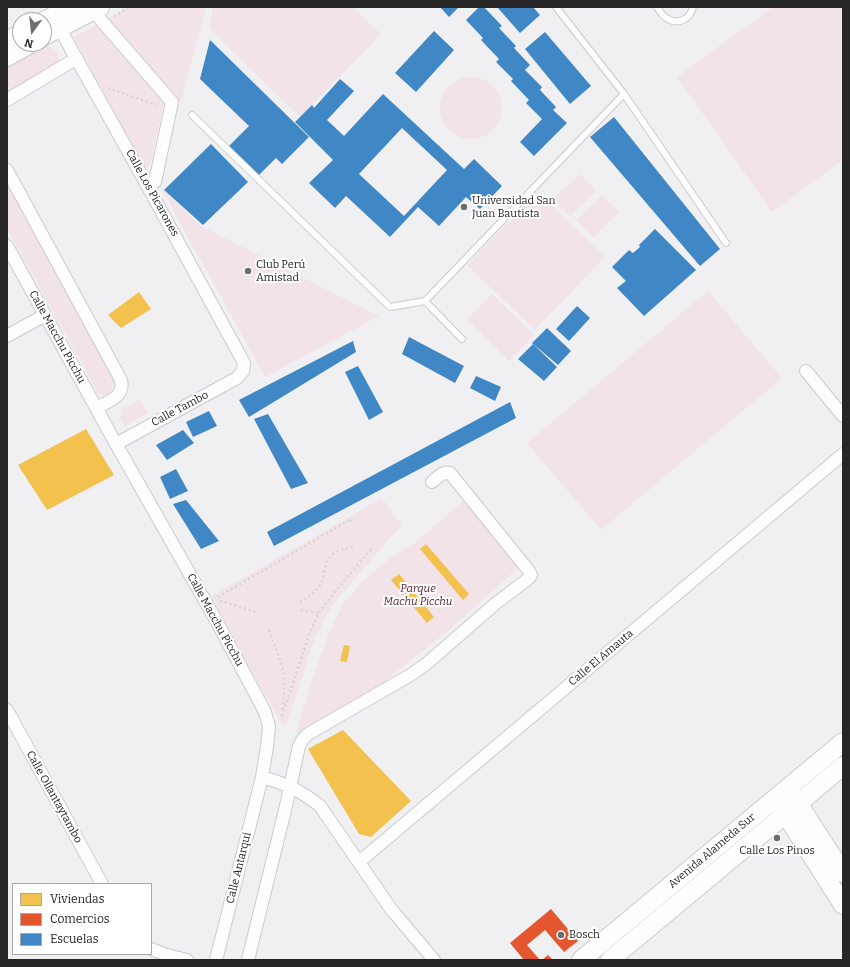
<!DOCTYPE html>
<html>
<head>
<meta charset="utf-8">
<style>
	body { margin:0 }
	#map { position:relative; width:850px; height:967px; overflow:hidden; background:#f0eff2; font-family:Bitter,serif }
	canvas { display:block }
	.frame { position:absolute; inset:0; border:8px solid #262627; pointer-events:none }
	.legend { position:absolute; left:12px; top:883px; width:140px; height:72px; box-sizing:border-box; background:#fff; border:1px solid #a8a8a9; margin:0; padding:5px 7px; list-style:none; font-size:12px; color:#262627 }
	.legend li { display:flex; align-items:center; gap:8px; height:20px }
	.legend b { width:20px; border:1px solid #a8a8a9 }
	.north { position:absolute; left:12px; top:12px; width:40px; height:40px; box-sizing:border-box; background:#fff; border:1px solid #a8a8a9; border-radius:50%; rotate:195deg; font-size:11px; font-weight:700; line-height:16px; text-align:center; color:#262627 }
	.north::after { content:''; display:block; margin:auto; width:14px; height:18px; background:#6d6c6e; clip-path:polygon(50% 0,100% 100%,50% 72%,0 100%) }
</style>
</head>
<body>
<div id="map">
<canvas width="850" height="967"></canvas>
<div class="frame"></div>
<ul class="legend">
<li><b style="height:11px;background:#f2c14e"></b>Viviendas</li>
<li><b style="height:11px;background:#e4572e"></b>Comercios</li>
<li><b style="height:11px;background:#3f88c5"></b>Escuelas</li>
</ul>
<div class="north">N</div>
</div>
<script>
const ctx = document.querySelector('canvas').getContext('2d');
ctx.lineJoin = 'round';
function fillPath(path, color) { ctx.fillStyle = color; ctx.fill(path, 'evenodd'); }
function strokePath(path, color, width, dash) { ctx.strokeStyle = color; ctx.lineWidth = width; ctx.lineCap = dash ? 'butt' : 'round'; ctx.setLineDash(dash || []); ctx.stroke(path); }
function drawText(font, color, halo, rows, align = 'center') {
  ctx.font = font + ' Bitter,serif'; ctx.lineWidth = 4; ctx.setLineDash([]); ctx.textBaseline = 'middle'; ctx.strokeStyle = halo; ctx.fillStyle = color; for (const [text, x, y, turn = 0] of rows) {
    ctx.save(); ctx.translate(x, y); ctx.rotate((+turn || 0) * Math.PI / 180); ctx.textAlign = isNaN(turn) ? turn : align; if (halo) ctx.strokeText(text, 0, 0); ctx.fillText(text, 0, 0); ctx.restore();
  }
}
fillPath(new Path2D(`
	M129 7H206L181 102 167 88 150 165 148 168 144 167 74 37Z
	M213 7H352L381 34 300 117 209 28Z
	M773 7H843V160L772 212 677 77Z
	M44 45C53 46 60 53 59 63L7 92V64Z
	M440 108a31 31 0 1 1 62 0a31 31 0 1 1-62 0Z
	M580 174 596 191 570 216 553 199Z
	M7 181 115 380 110 393 103 395 98 393 7 228Z
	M161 188 201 226 379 316 265 377Z
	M538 192 605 257 535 330 467 265Z
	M602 195 619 212 593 238 576 220Z
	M708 291 782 378 601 530 527 443Z
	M492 294 534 335 509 361 467 319Z
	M140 399 148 413 124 426 120 418 123 408Z
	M382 498 402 526 389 539 336 601 325 618 312 645 287 725 282 724 242 654 212 596Z
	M464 500 519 567 448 631 375 689 309 730 296 733 311 683 326 640 343 604 363 581 392 557 416 542Z`), '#f2e3e9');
fillPath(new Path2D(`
	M139 292 151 309 121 328 108 315Z
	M86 429 114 475 47 510 18 465Z
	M426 544 469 594 463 600 420 549Z
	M399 574 434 617 427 623 391 580Z
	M344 645 350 646 347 662 340 661Z
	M343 730 411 801 371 837 359 834 308 749Z`), '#f2c14e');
fillPath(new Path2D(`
	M551 909 578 941 564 952 545 930 527 945 540 960H524L510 943Z
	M548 955 553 960H542Z`), '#e4572e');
fillPath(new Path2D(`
	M440 7H459L449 17Z
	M479 7H484L502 26 499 28 516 46 514 48 530 65 525 70 542 87 540 90 556 107 553 110 567 123 534 156 520 142 542 119 526 103 529 100 511 81 513 79 496 62 499 59 481 40 483 38 466 20Z
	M497 7H533L540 15 520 33Z
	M434 31 454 50 416 92 395 73Z
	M545 32 591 86 570 104 525 49Z
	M210 40 309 137 282 164 276 158 258 176 228 147 249 126 200 79Z
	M340 79 354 91 327 120 344 136 383 94 464 169 474 159 502 186 480 209 466 197 439 226 418 207 390 237 346 196 335 208 309 183 333 160 295 122 312 105 314 108ZM402 128 447 170 404 216 359 174Z
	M614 117 720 249 700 266 590 137Z
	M211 144 248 182 203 225 164 190Z
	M655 229 696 270 644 316 617 288 626 281 612 267 629 250 633 253 640 247 639 245Z
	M577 306 590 318 569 341 556 329Z
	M547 328 571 351 558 365 532 343Z
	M409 337 464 366 455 383 402 354Z
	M353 341 356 352 249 417 239 400Z
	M533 344 557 367 544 381 518 359Z
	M358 366 383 412 369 420 345 372Z
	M476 376 501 387 495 401 470 388Z
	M510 402 516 418 274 546 267 532Z
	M209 411 217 426 193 437 186 422Z
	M268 414 308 483 291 489 254 419Z
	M183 430 194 443 167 460 156 445Z
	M176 469 188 491 170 499 160 477Z
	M186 500 219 541 201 549 173 504Z`), '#3f88c5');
const lane = new Path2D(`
	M556 7 624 94
	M657 7C660 12 663 17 668 19 679 25 690 19 693 7
	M192 115 390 307 425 301
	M462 339 425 301 624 94 726 243`);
const street = new Path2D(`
	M93 11 172 102 155 182 147 185
	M56 22 147 185 244 363 243 371 237 378 116 444
	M7 100 77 58
	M7 170 121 380C125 397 109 401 96 408
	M7 246 116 444 217 622 265 712 269 727 267 747 262 777 216 960
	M7 336 45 315
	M806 371 843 416
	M7 710 102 884
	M262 777C286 784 300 790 320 806L391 909 434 960
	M359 862 843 454
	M151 949 167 955 187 960
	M248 960 286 806 299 746 303 739 308 734 412 674 425 665 495 604 528 579 531 575 529 571 450 473C443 471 438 477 432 482`);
const secondary = new Path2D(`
	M44 21 71 7
	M44 36 100 7
	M7 41 20 34
	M7 57 30 44
	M792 794 843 873
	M779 804 843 905
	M581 960 843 742
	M610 960 843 766`);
strokePath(lane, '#cbcacc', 8);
strokePath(street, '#cbcacc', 14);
strokePath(secondary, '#cbcacc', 20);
strokePath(new Path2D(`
	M114 16 129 7
	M108 88 156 105
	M218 597 351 519 352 524
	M220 601 256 612
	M300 602C310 597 321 589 323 577 325 570 325 562 331 556 336 550 346 549 354 546
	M301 610 319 613
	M269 630C274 646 282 661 284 678 285 689 284 699 282 710
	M282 716 309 635 319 613 337 589 373 547`), '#d5d5d6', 2.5, [2, 3]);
strokePath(lane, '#fdfdfd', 6);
strokePath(street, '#fdfdfd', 12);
strokePath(secondary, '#fdfdfd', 18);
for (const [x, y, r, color] of [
	[464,207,4,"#6d6c6e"],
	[248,271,4,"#6d6c6e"],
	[777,838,4,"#6d6c6e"],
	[561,935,4,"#6d6c6e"]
]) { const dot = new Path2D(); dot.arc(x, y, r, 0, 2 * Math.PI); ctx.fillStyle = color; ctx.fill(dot); strokePath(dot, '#fff', 1.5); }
drawText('11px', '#262627', '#fff', [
	["Calle Los Picarones",152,193,61],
	["Calle Macchu Picchu",57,337,61],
	["Calle Tambo",180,409,-28],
	["Calle Macchu Picchu",215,620,61],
	["Calle El Amauta",601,658,-40],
	["Calle Ollantaytambo",54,797,61],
	["Avenida Alameda Sur",712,851,-40],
	["Calle Antarqui",239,868,-76]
]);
drawText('11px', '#262627', '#fff', [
	["Universidad San",472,201],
	["Juan Bautista",472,214],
	["Club Perú",256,265],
	["Amistad",256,278],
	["Calle Los Pinos",777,851,"center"],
	["Bosch",569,935]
], 'left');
drawText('italic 11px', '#552438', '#fff', [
	["Parque",418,589],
	["Machu Picchu",418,602]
]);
</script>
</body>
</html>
